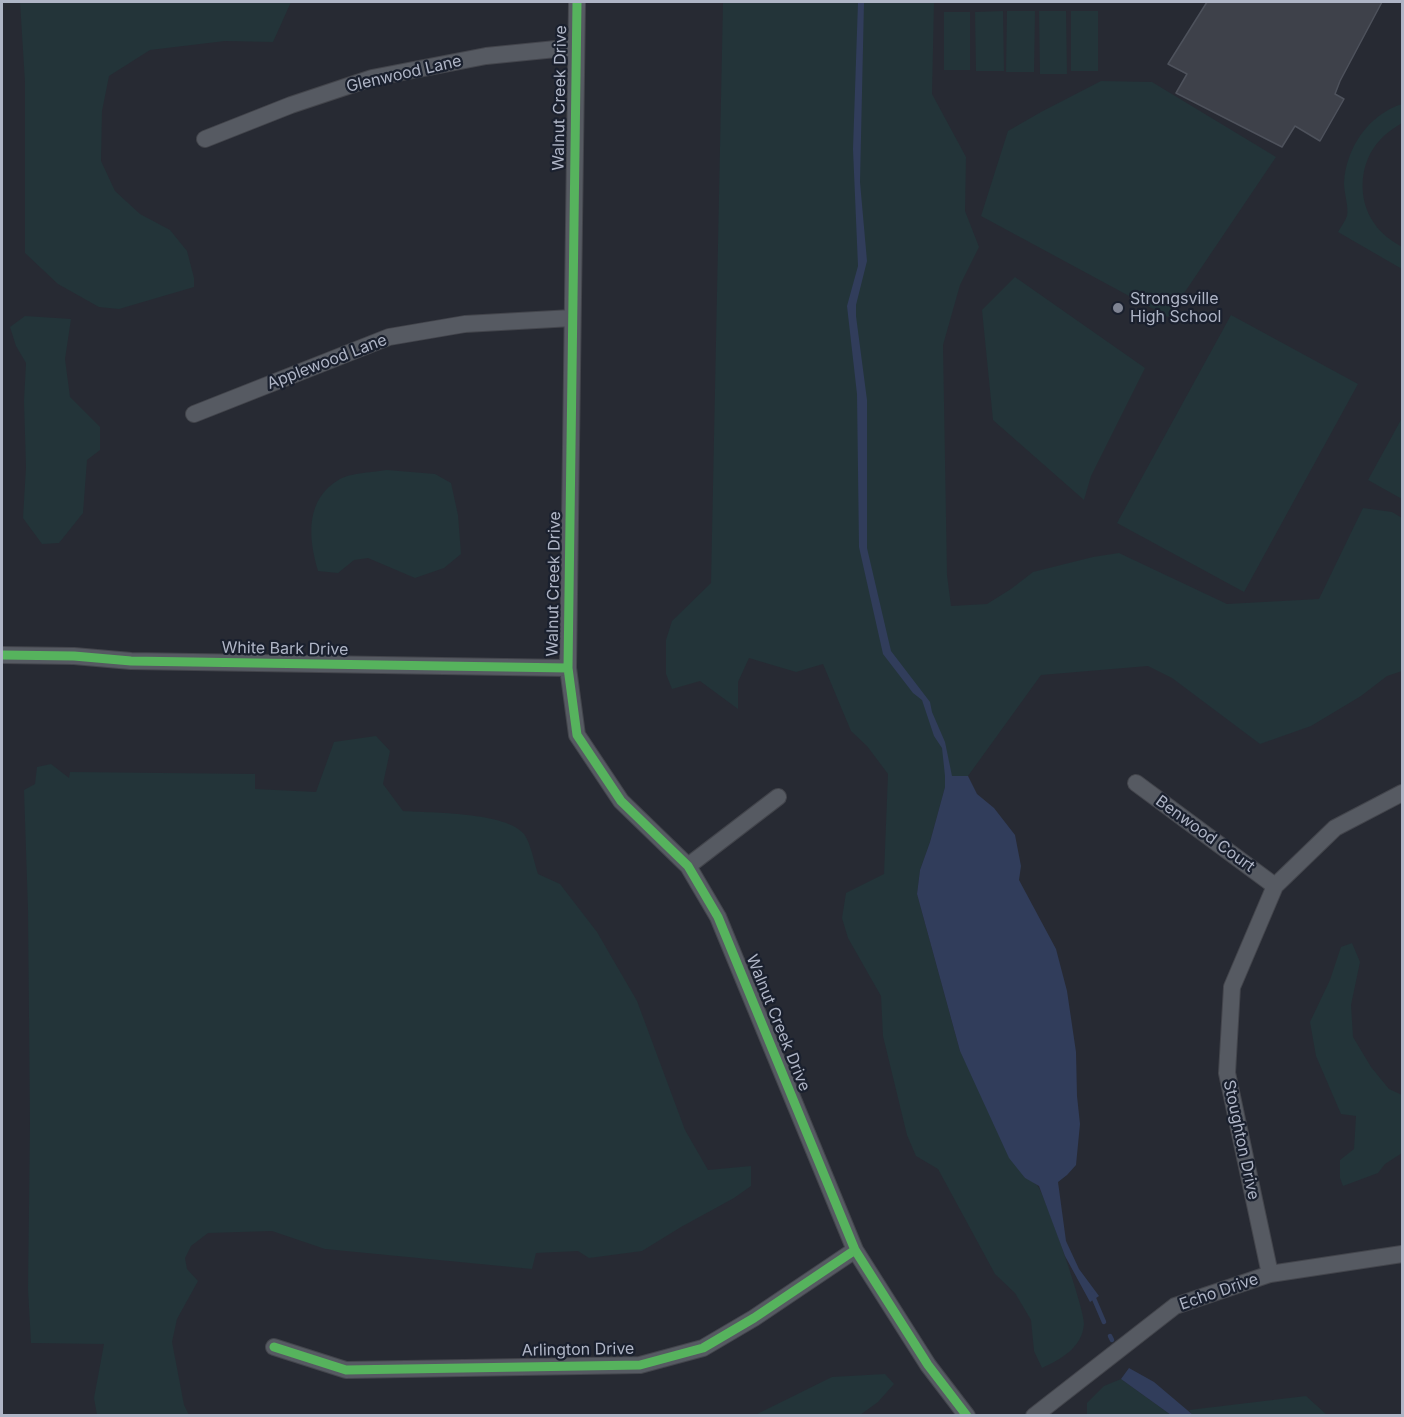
<!DOCTYPE html>
<html>
<head>
<meta charset="utf-8">
<style>
	body { margin:0 }
	#map { position:relative; width:1404px; height:1417px; overflow:hidden; background:#272a33; font-family:Inter,sans-serif }
	canvas { display:block }
	.frame { position:absolute; inset:0; border:3px solid #afb5c6; pointer-events:none }
</style>
</head>
<body>
<div id="map">
<canvas width="1404" height="1417"></canvas>
<div class="frame"></div>
</div>
<script>
const ctx = document.querySelector('canvas').getContext('2d');
ctx.lineJoin = 'round';
function fillPath(path, color) { ctx.fillStyle = color; ctx.fill(path, 'evenodd'); }
function strokePath(path, color, width, dash) { ctx.strokeStyle = color; ctx.lineWidth = width; ctx.lineCap = dash ? 'butt' : 'round'; ctx.setLineDash(dash || []); ctx.stroke(path); }
function drawText(font, color, halo, rows, align = 'center') {
  ctx.font = font + ' Inter,sans-serif'; ctx.lineWidth = 4.5; ctx.setLineDash([]); ctx.textBaseline = 'middle'; ctx.strokeStyle = halo; ctx.fillStyle = color; for (const [text, x, y, turn = 0] of rows) {
    ctx.save(); ctx.translate(x, y); ctx.rotate((+turn || 0) * Math.PI / 180); ctx.textAlign = isNaN(turn) ? turn : align; if (halo) ctx.strokeText(text, 0, 0); ctx.fillText(text, 0, 0); ctx.restore();
  }
}
fillPath(new Path2D(`
	M20 2H291L273 42 225 41 150 50 109 76 102 111 101 161 115 191 140 214 170 230 187 251 194 278V287L119 309 99 307 58 284 25 253V82Z
	M723 2H934L932 94 966 157 965 211 979 247 960 285 943 345 947 575 951 606 987 604 1011 589 1033 572 1093 557 1119 553 1227 604 1319 599 1363 508 1392 512 1402 518V671L1387 676 1361 696 1311 726 1260 744 1172 678 1148 666 1041 675 968 776H945V787L930 842 920 870 917 894 960 1051 1025 1178C1029 1180 1034 1182 1037 1185 1044 1191 1086 1313 1084 1324 1082 1348 1061 1359 1042 1368L1034 1351 1031 1320 1015 1293 995 1274 938 1169 916 1156 907 1135 883 1036 881 996 848 938 842 918 846 893 884 874 888 774 867 746 851 731 823 664 796 672 749 658 738 682V709L700 681 672 689 666 674V640L672 621 711 583Z
	M1003 11 1004 71H976L975 12Z
	M1007 11H1035L1034 72H1006Z
	M1039 11H1066L1067 74H1040Z
	M1071 11H1098V71H1071Z
	M944 12H970V70H944Z
	M1101 81 1152 82 1276 157 1168 317 981 216 1008 131 1041 112Z
	M1402 104V123C1394 128 1386 133 1380 140 1359 162 1357 199 1374 223 1381 234 1392 241 1402 247V269L1338 232C1341 227 1345 221 1347 216 1349 207 1344 193 1344 183 1346 148 1368 115 1402 104Z
	M1015 277 1145 368 1091 476 1084 500 993 420 982 310Z
	M1231 315 1358 384 1244 592 1117 523Z
	M25 316 71 319 65 359 70 397 100 427V450L87 460 83 513 59 543 42 544 23 518 26 467 24 401 26 363 16 346 10 327Z
	M1402 418V499L1368 480Z
	M387 470 435 474 451 483 458 515 461 554 444 568 415 578 368 558 354 560 338 573 318 571C308 537 305 499 340 479 351 473 375 472 387 470Z
	M376 736 390 751 383 784 403 811C431 813 506 812 524 834 531 844 534 862 538 874L560 884 597 932 637 1001 685 1130 708 1170 751 1166V1186L734 1198 681 1227 642 1251 589 1258 578 1251 536 1253 532 1269 325 1249 272 1231 208 1233 191 1246 185 1258 187 1269 198 1281 177 1319 172 1342 184 1405 189 1415H97L94 1398 104 1344 31 1343 28 1289 30 1124 28 910 24 790 35 784 37 767 51 764 69 778 70 772 255 774V789L316 792 334 742Z
	M1352 943 1360 962 1351 1005 1353 1037 1371 1067 1389 1089 1402 1095V1153L1385 1164 1378 1173 1343 1186 1340 1178V1160L1354 1149 1356 1116 1341 1114 1316 1056 1310 1022 1330 980 1341 947Z
	M885 1374 894 1384 878 1402 860 1415H755L832 1377Z
	M1121 1379 1171 1415 1087 1416V1403L1104 1386Z
	M1306 1396 1327 1415 1193 1416 1189 1410Z`), '#233439');
fillPath(new Path2D(`
	M858 2H864L860 182 867 261 856 305V316L867 400V548L891 651 930 702 932 712 945 742 952 776H968L977 794 994 808 1015 835 1021 866 1019 880 1056 949 1067 991 1076 1052 1077 1096 1080 1124 1076 1165 1067 1175 1058 1182 1066 1241 1079 1269 1099 1296 1090 1302 1065 1256 1039 1186 1025 1178 1009 1158 960 1051 917 894 920 870 930 842 945 787V776L942 748 934 736 922 700 913 693 883 654 859 547 857 394 847 306 858 266 853 149Z
	M1129 1368 1154 1382 1193 1415H1171L1121 1379Z`), '#313d5b');
strokePath(new Path2D(`
	M1092 1294 1104 1322
	M1110 1336 1112 1340`), '#313d5b', 4.5);
const building = new Path2D(`
	M1207 2H1382L1340 81 1335 94 1344 99 1320 141 1295 126 1282 147 1176 93 1187 74 1168 64Z`);
fillPath(building, '#3e414a');
strokePath(building, '#4e525c', 1.5);
const minor = new Path2D(`
	M577 2 568 668 577 735 621 801 688 866 718 917 855 1250 928 1365 967 1416
	M205 139 291 105 372 78 486 56 576 47
	M194 414 389 337 465 324 572 318
	M2 655 74 656 131 661 568 668
	M1136 783 1275 886
	M688 866 778 797
	M1270 1274 1227 1073 1232 987 1275 886 1335 828 1402 793
	M274 1347 346 1370 640 1365 703 1348 754 1318 855 1250
	M1034 1416 1175 1306 1270 1274 1402 1254`);
strokePath(minor, '#43454c', 18);
strokePath(minor, '#565a62', 16);
strokePath(new Path2D(`
	M577 2 568 668 577 735 621 801 688 866 718 917 855 1250 928 1365 967 1416
	M2 655 74 656 131 661 568 668
	M274 1347 346 1370 640 1365 703 1348 754 1318 855 1250`), '#56b35d', 9);
for (const [x, y, r, color] of [
	[1118,308,6,"#7f8493"]
]) { const dot = new Path2D(); dot.arc(x, y, r, 0, 2 * Math.PI); ctx.fillStyle = color; ctx.fill(dot); strokePath(dot, '#1a202e', 2); }
drawText('16px', '#afb5c6', '#1a202e', [
	["Glenwood Lane",404,74,-13],
	["Walnut Creek Drive",560,98,-89],
	["Applewood Lane",327,362,-21],
	["Walnut Creek Drive",554,584,-89],
	["White Bark Drive",285,649,1],
	["Benwood Court",1205,834,36],
	["Walnut Creek Drive",778,1023,68],
	["Stoughton Drive",1241,1140,78],
	["Echo Drive",1219,1292,-19],
	["Arlington Drive",578,1350,-1]
]);
drawText('16px', '#afb5c6', '#1a202e', [
	["Strongsville",1130,299],
	["High School",1130,317]
], 'left');
</script>
</body>
</html>
